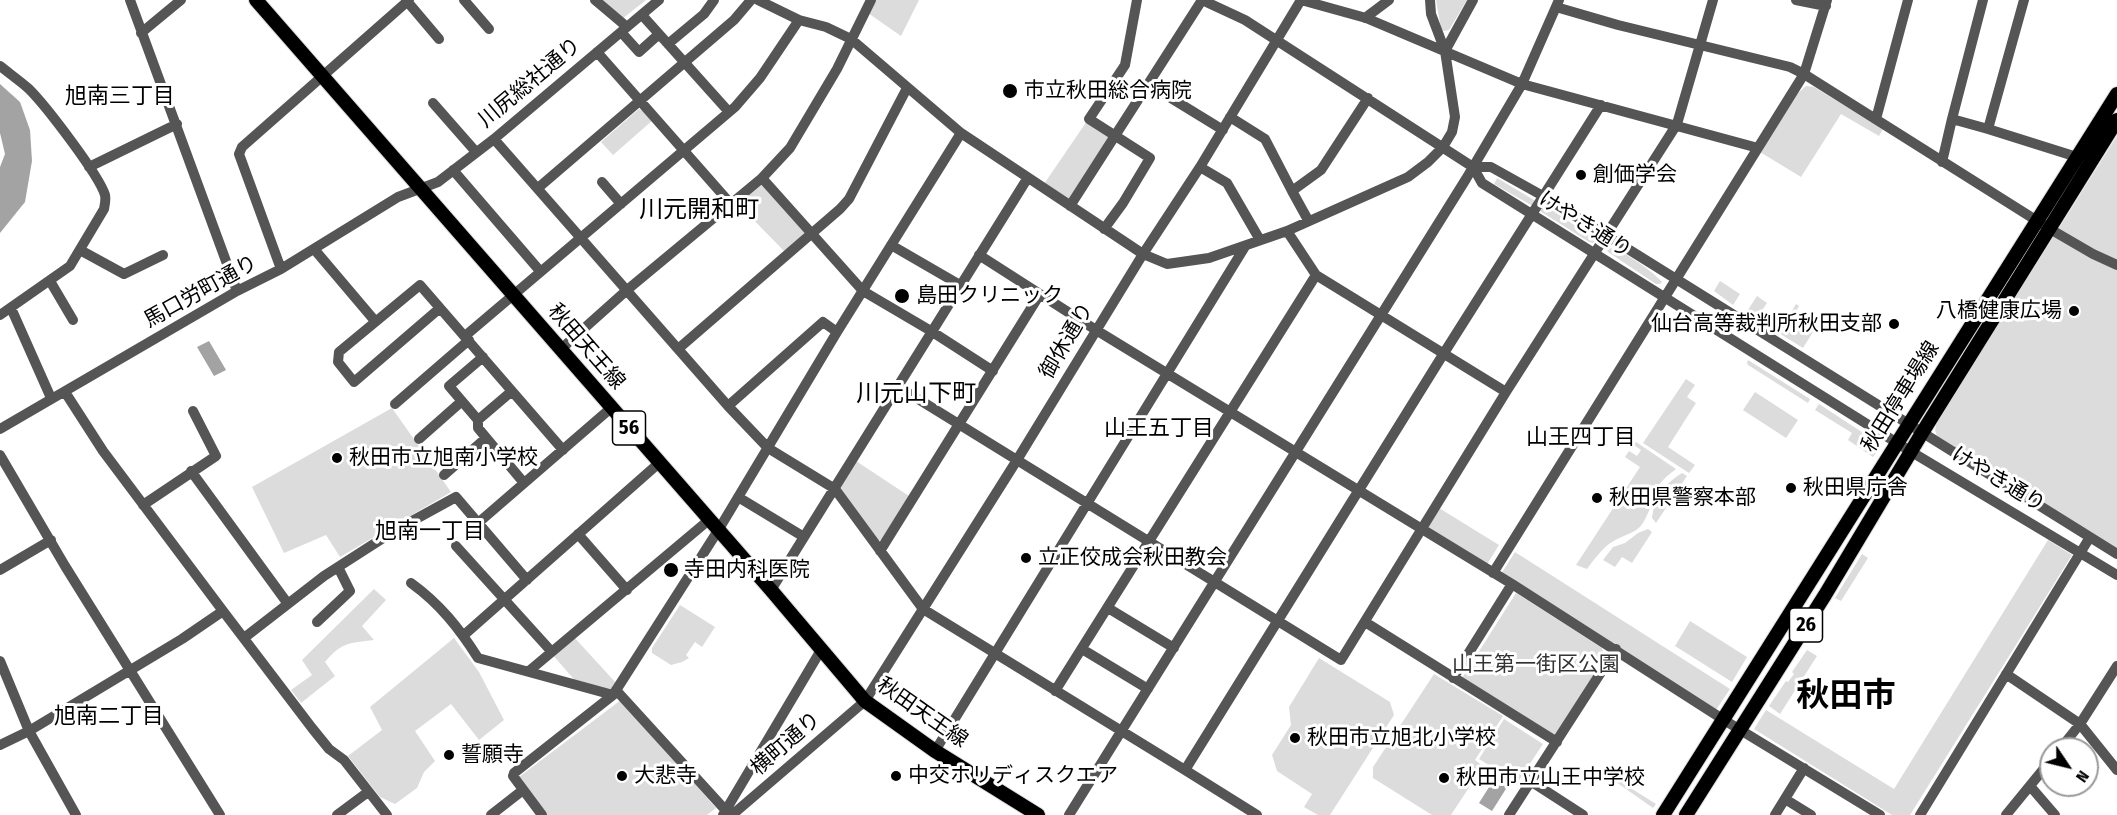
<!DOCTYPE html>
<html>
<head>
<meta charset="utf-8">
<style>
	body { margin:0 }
	#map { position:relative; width:2117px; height:815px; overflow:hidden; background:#fff; font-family:"Fira Sans Condensed",sans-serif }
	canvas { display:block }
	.north { position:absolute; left:2039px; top:737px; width:60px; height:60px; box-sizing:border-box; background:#fff; border:2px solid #999; border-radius:50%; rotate:125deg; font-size:16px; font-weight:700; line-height:24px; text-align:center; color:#000 }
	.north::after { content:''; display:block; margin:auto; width:21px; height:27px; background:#000; clip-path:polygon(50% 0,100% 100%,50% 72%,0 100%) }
</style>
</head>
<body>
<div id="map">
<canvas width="2117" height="815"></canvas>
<div class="north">N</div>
</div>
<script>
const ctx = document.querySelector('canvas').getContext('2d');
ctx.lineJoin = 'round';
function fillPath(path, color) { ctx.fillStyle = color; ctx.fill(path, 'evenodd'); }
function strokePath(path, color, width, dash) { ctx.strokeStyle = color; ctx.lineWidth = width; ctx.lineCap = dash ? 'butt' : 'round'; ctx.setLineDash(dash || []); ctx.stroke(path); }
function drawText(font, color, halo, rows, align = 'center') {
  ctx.font = font + ' "Fira Sans Condensed","Noto Sans JP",sans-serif'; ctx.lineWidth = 6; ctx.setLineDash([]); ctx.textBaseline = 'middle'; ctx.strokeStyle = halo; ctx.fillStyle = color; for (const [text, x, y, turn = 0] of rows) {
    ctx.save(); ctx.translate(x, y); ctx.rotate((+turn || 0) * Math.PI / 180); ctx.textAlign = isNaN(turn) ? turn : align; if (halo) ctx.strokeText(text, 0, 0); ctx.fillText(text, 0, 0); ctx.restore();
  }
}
fillPath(new Path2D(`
	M598 0H646L622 19Z
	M874 0H919L901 36 868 13Z
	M1436 0H1467L1449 30 1444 31 1441 29Z
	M1806 86 1814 87 1883 129 1879 136 1841 114 1801 177 1760 152 1798 93Z
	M639 109 645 112 653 120 613 155 601 142Z
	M1087 121 1110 137 1069 201 1044 184Z
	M2117 136V549L1937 436 1935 430 1937 422Z
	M1497 178 1534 200 1535 205H1531L1494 184Z
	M762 185 806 234 784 251 738 204Z
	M1544 205 1588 234 1595 241 1593 243 1589 242 1540 211 1538 207 1539 206Z
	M1607 247C1618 246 1655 273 1662 282L1660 284H1656L1608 252 1606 248Z
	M1720 281 1740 294 1733 305 1714 291Z
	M1757 296 1767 303 1756 319 1746 313Z
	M1796 304 1799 306 1793 316 1807 325 1814 315 1821 319 1803 348 1779 333Z
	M1748 360 1810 399 1808 403 1748 365 1747 363Z
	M1686 379 1695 385 1687 397 1696 403 1668 447 1695 465 1689 473 1643 443Z
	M1755 392 1798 420 1786 438 1743 410Z
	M1819 404 1877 442 1878 450 1873 457 1848 440 1852 433 1815 410Z
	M392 408 451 492 340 557 326 535 284 553 252 487Z
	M1636 442 1676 469C1648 489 1658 498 1643 523 1636 534 1622 535 1612 542 1603 547 1593 561 1587 569L1576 565 1640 467 1625 457 1629 451 1637 456 1641 450 1634 445Z
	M856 461 909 496 883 539 878 541 841 492 840 486Z
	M1682 473 1687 476 1656 523 1652 518C1654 498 1665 483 1682 473Z
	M1439 508 1499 545 1486 566 1426 528Z
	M1648 529 1652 532 1632 563 1622 557 1615 567 1603 560 1613 547 1625 543 1638 533Z
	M2048 540 2072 555 1910 815H1892L1754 729 1766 710 1894 789Z
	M1515 552 1730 689 1716 710 1501 574Z
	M1862 554 1868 558 1841 601 1835 598Z
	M374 589 386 600 362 626 374 640C349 643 342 642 325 662L335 676 301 703 291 690 312 675 302 660Z
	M1516 593 1602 648 1606 661 1557 738 1462 678Z
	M680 605 715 627 702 647 695 642 686 655 689 658 682 662 671 665 652 653V648Z
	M1690 621 1747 657 1732 682 1675 646Z
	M573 636 617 684 611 693 578 684 552 654Z
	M454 638 479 672 504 720 479 740 451 704 415 731 435 761 424 772 417 788 395 804 380 797 348 756 382 730 370 707Z
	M1807 650 1817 656 1780 714 1769 706 1786 681 1788 682 1794 674 1792 672Z
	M1319 658 1390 702 1394 715 1330 815H1318L1304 807 1312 794 1277 771 1272 755 1291 725 1289 707Z
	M1434 674 1503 716 1475 760 1483 766 1451 815H1432L1373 778V767Z
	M621 700 716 808 707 815H547L519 777Z
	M1504 719 1543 744 1517 783 1479 759Z
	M1617 768 1620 770 1623 780 1629 787 1656 804 1653 808 1609 777 1613 770Z`), '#dcdcdc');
fillPath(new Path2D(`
	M0 84 20 102 30 130 32 161 25 202 0 233V167L5 154 0 133Z
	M209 341 226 370 214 376 197 347Z
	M1496 776 1509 784 1492 811 1479 803Z`), '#a3a3a3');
const major = new Path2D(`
	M256 0 771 590 865 701 935 751 1038 815
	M1663 815 2117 94
	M1686 815 1825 595 1922 433 2117 120`);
strokePath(major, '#dbdbdb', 16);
strokePath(new Path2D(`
	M130 0 237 291
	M406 0 439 39
	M464 0 489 29
	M595 0 627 27
	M758 0 799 20 826 27 851 39 961 133 1143 254 1167 264 1209 258 1287 231 1408 177 1428 162 1443 147 1452 132 1455 117 1445 51 1431 14 1430 0
	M1202 0 1245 20 1473 167 1482 183 1910 451 2117 575
	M1301 0 1366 18 1522 84 1758 148
	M1796 0 1826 6
	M1556 7 1618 25 1790 67 1804 74 2050 229 2093 254 2117 265
	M642 15 729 112
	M1365 18 1389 0
	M621 32 639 52 659 34
	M141 33 181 0
	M668 44 704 14 714 0
	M1445 51 1473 0
	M597 52 730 203
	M0 66C10 74 20 81 29 89 46 106 99 175 105 195 106 200 105 204 104 209L70 266 0 315
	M1148 84 1223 130
	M433 103 476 152
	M1230 117 1265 139 1292 191
	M1876 119 1908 0
	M1952 119 1983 0
	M1988 129 2077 157
	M494 139 728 406 768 448 835 489 923 609 1185 770 1444 353 1601 105
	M1942 162 1952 119 1988 129 2024 0
	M89 167 177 124
	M1200 167 1227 183 1260 240
	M1473 167H1491L1543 196 2117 554
	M453 170 540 271
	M762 178 863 291 931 331 993 371
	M602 182 621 204
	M538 188 734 20 751 0
	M1070 206 1202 0
	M1308 220 1292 191 1321 170 1368 98
	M1104 229 1123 203 1150 158 1089 119 1125 65 1137 0
	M1287 231 1316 275 1506 392
	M891 245 960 285
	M314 249 375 321
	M80 250 124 274 163 255
	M979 255 1096 330 1512 584 1724 720 1880 815
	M281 269 239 154 242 147 409 0
	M50 281 73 320
	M11 308 51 398
	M440 308 354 382 338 362 339 352 420 285 563 450
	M465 336 735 107 760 78 799 20
	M561 349 627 290 762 178 790 148 837 69 871 0
	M678 349 840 209 849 199 907 88
	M483 357 449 386 478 420 512 391
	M897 386 1341 660 1506 392 1677 124 1713 0
	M65 392 103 451 223 611 312 728 329 749 344 760 387 815
	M395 404 469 340
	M728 406 823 322 837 332
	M478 420V428L524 483
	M0 429 237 291 281 269 398 197 438 182 494 139 659 0
	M419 439 462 401
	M0 455 65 566 220 815
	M191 471 288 604
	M444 475 486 438
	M738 497 804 537
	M143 505 216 456 193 411
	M478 523 611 408
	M578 534 627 590
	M456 546 551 651
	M880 551 1040 294
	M0 570 51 540
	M1493 573 1804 74 1827 0
	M411 583C440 604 459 628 478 658L613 695
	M771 590 1027 179
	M1108 608 1174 648
	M317 622 350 591 338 567
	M1365 622 1557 742
	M464 635 659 463
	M244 638 324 576 394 531 456 497 527 580
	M1082 649 1148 689
	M0 661 29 731 76 815
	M529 671 710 519
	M2006 674 2080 724 2117 770
	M1453 678 1512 584
	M616 690 730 815
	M1055 691 1316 275
	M0 745 29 731 182 639 223 611
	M2060 749 2080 724 2117 666
	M935 751 1246 245
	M1185 770 1257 815
	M1532 782 1583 815
	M2030 786 2055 815
	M1785 799 1811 815
	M337 815 368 792
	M491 815 523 790
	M542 815 513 776 514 773 613 695 719 529 837 332 961 133
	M723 815 821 650
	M732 815 865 701 1017 460 1143 254 1200 167 1301 0
	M1069 815 1466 179 1522 84 1559 0
	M1509 815 1616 649
	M1775 815 1804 768
	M1920 815 2090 537
	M2006 815 2051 760`), '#555', 10);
strokePath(major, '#000', 14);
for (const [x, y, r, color] of [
	[1010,91,8,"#000"],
	[1581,175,6,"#000"],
	[902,296,8,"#000"],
	[2074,311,6,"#000"],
	[1894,324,6,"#000"],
	[337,458,6,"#000"],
	[1791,488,6,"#000"],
	[1597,498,6,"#000"],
	[1026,558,6,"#000"],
	[671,570,8,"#000"],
	[1295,738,6,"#000"],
	[449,755,6,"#000"],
	[622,776,6,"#000"],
	[896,776,6,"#000"],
	[1444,778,6,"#000"]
]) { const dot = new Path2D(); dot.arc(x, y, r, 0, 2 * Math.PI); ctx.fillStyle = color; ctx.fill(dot); strokePath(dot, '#fff', 2); }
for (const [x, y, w] of [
	[629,428,33],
	[1806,625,33]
]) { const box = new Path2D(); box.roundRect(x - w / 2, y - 17, w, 34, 4.5); ctx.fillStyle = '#fff'; ctx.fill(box); strokePath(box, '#000', 1.5); }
drawText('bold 20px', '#000', null, [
	["56",629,428],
	["26",1806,625]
]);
drawText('21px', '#000', '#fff', [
	["川尻総社通り",530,83,-40],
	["けやき通り",1585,225,32],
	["馬口労町通り",201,292,-29],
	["御休通り",1067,341,-59],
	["秋田天王線",586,347,49],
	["秋田停車場線",1901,397,-58],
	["けやき通り",1998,480,31],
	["秋田天王線",922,713,35],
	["横町通り",786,744,-41]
]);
drawText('21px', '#000', '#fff', [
	["市立秋田総合病院",1024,91],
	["創価学会",1593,175],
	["島田クリニック",916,296],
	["八橋健康広場",2062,311,"right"],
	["仙台高等裁判所秋田支部",1882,324,"right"],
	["秋田市立旭南小学校",349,458],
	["秋田県庁舎",1803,488],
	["秋田県警察本部",1609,498],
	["立正佼成会秋田教会",1038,558],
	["寺田内科医院",684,570],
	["秋田市立旭北小学校",1307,738],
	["誓願寺",461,755],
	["大悲寺",634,776],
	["中交ホリディスクエア",908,776],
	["秋田市立山王中学校",1456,778]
], 'left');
drawText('21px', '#333', '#fff', [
	["山王第一街区公園",1536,665]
]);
drawText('22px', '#000', '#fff', [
	["旭南三丁目",120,97],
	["山王五丁目",1159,429],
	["山王四丁目",1581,438],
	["旭南一丁目",430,532],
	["旭南二丁目",109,717]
]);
drawText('24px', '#000', '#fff', [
	["川元開和町",699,210],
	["川元山下町",916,394]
]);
drawText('bold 33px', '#000', '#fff', [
	["秋田市",1846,697]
]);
</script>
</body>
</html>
